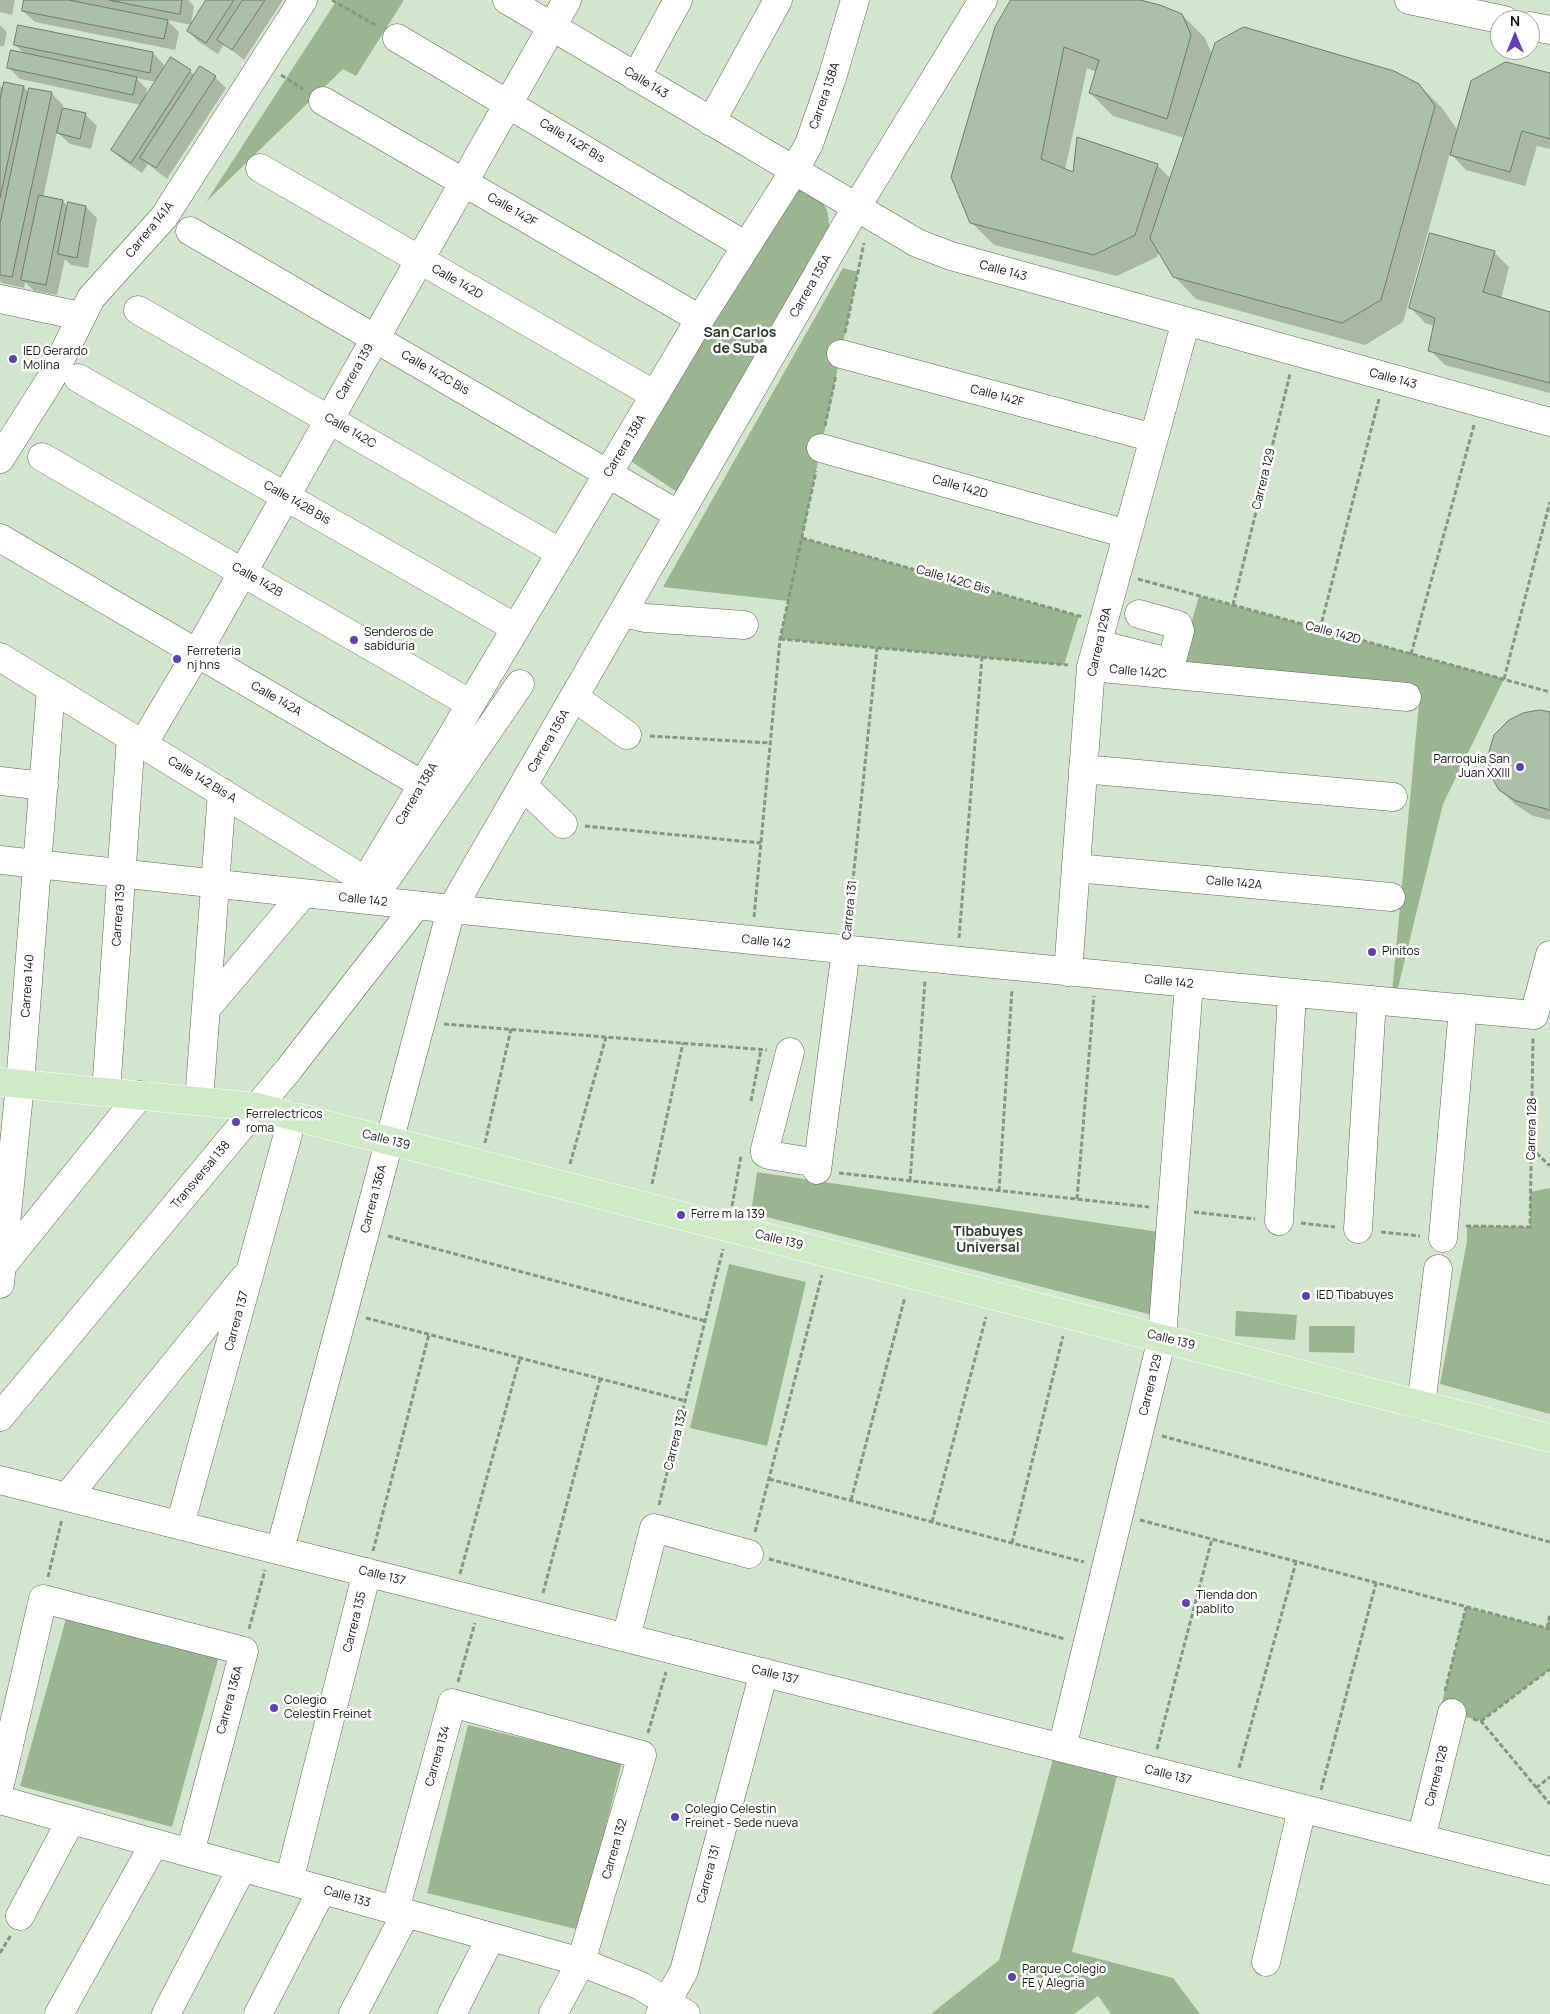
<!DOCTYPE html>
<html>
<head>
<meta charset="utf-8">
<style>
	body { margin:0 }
	#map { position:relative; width:1550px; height:2014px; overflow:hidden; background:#d3e6cd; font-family:Manrope,sans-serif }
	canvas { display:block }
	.north { position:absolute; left:1490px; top:10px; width:50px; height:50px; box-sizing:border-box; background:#fff; border:1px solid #a0a39f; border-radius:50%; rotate:0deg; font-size:14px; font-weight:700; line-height:20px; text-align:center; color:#121910 }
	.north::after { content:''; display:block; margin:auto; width:18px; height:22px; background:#5e41ba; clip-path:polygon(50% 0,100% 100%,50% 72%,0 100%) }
</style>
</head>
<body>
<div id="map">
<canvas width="1550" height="2014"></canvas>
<div class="north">N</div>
</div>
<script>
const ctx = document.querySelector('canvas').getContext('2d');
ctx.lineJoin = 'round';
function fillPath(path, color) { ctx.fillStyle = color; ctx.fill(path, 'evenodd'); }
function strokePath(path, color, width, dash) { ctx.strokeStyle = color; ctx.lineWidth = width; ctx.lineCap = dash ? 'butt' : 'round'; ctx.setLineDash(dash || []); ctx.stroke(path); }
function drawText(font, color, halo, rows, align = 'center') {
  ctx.font = font + ' Manrope,sans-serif'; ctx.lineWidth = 5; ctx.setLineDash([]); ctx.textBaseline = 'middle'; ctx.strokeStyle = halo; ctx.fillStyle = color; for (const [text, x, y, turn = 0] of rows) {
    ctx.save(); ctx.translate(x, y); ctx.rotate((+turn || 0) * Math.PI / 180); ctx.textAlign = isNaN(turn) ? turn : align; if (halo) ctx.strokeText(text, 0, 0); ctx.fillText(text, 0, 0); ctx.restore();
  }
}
fillPath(new Path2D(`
	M337 0H404L356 76 343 69 206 202Z
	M796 188C823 201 830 201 829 234L680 494 629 460Z
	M843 268 858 272 802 538 1079 616 1064 665 780 639 788 601 663 587Z
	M1199 596 1504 679 1443 804 1397 992H1392L1420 692 1178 670Z
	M757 1172 1159 1232 1156 1316 751 1213Z
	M1550 1188V1414L1440 1384 1467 1241V1226L1530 1227V1192Z
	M729 1264 806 1282 767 1446 690 1428Z
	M1236 1311 1297 1315 1295 1340 1235 1336Z
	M1309 1326H1355L1354 1353 1309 1352Z
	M1466 1607 1546 1628 1550 1615V1669L1481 1721 1440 1710Z
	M67 1615 219 1656 172 1827 20 1786Z
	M468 1725 622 1762 580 1930 427 1893Z
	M1053 1759 1117 1776 1072 1952 1173 1978 1200 2014H1111L1098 1996 1074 2014H931L999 1960Z`), '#99b690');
fillPath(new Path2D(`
	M0 0H15L12 15 0 12Z
	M26 0H188L194 6 191 25 167 20 179 32 175 50 35 22 23 11Z
	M208 0H283L244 60 224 44 218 54 199 42 188 31Z
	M1013 0H1134L1182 15 1205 38 1212 55 1419 85 1442 108 1458 131 1550 75V149L1537 146 1525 186 1466 170 1450 153 1403 322 1365 345 1196 299 1174 276 1159 250 1157 257 1117 276 994 245 971 222ZM1087 68 1097 72 1090 93 1113 116 1184 138 1171 179 1157 165 1074 173 1065 170Z
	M0 25 7 32 4 46H0Z
	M19 27 153 53 164 65 163 72 190 71 195 76 215 77 226 88 167 179 148 164 142 173 124 161 112 150 141 105 20 79 9 68 25 54 15 45ZM136 78 156 82 145 98 147 89Z
	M0 86 4 89 24 87 29 93 30 89 52 94 63 105 62 109 86 115 97 126 91 149 70 144 57 132 43 198 63 201 68 207H86L97 218 88 268 71 265 65 259 57 295 34 291 25 282 24 288 2 283 0 281Z
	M1494 252 1509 267 1501 299 1550 313V393L1445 365 1430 350 1435 326 1425 323 1410 307Z
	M1550 713V820L1533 816 1516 805 1500 790Z`), '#0003');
const building = new Path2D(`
	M24 0H69L168 20 164 39 22 11Z
	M109 0H182L180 14Z
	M206 0H234L206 43 187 31Z
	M243 0H265L232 50 217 40Z
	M1011 0H1140L1160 5 1182 14 1191 35 1167 119 1089 93 1099 60 1064 47 1041 159 1073 172 1077 137 1158 164 1135 235 1094 255 970 223 951 177 995 27Z
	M18 25 153 52 150 73 14 45Z
	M1244 27 1394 71 1419 84 1435 106 1381 300 1342 323 1173 277 1150 238 1215 43Z
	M11 50 137 77 133 95 7 68Z
	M171 57 191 70 131 163 111 150Z
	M1506 62 1550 73V139L1522 131 1510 172 1450 155 1471 81Z
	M200 66 216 76 156 168 140 158Z
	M4 82 24 86 0 198V100Z
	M29 88 52 92 12 277 0 275V224Z
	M63 108 86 113 80 139 57 133Z
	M39 195 63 200 46 285 21 280Z
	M68 202 86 206 77 258 58 254Z
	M1430 233 1495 251 1483 292 1550 312V383L1428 351 1435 318 1409 308Z
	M1540 710 1550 712V810L1516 801 1499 790 1491 776 1487 758 1494 735 1509 720 1523 713Z`);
fillPath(building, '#adbfa8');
strokePath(building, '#6c7d67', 1);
const minor = new Path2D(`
	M507 0 917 243 951 256 1550 422
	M1409 0 1504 20
	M1530 26 1550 30
	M397 38 746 246
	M636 77 678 0
	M323 101 700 319
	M711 122 778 0
	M260 168 655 395
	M190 231 679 515
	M0 299 80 316
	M138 310 561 553
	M841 354 1154 438
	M78 378 516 628
	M821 448 1127 534
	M42 457 471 704
	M0 459 50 380 91 298 164 217 303 0
	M0 538 423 785
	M623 613 646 618 744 625
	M1098 644 1165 661 1172 660 1180 631 1178 625 1139 614
	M0 657 381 890
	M1091 667 1407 697
	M574 697 627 735
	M143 744 197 653 567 0
	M1083 769 1393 797
	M0 781 44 786
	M523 786 563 824
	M0 860C511 917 1022 969 1534 1015
	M1076 868 1391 897
	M387 878 520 684
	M366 880 700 319 794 171 809 144 832 78 855 0
	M1068 972 1091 667 1186 321
	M206 1009 303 894
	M1534 1015 1550 955
	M790 1052 765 1149V1153L769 1155 818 1163
	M106 1092 131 737
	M199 1101 222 792
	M817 1170 846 950
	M1279 1221 1292 993
	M1358 1229 1372 1000
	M1443 1238 1463 1008
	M2 1266 140 1095
	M0 1284 20 1084 51 688
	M1421 1405 1438 1269
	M0 1417 289 1069 416 906
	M0 1480 1550 1871
	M67 1497 244 1278
	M180 1525 293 1116
	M280 1550 451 910 856 208 983 0
	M626 1638 654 1528 749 1554
	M1062 1748 1162 1338 1189 984
	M0 1784 43 1599 244 1651 190 1853
	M0 1800 581 1962 641 1986 686 2014
	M1421 1839 1452 1713
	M289 1881 367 1572
	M395 1910 452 1703 642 1755 581 1962 553 2014
	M20 1916 71 1820
	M1266 1962 1302 1809
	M59 2014 154 1844
	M166 2014 242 1868
	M258 2014 322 1890
	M353 2014 406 1913
	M452 2014 491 1937
	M660 2014 684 1971 764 1672`);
const major = new Path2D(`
	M0 1082 257 1107 1550 1438`);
strokePath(minor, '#596a54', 29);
strokePath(major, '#fff', 29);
strokePath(new Path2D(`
	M332 0 377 26
	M281 75 303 89
	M845 333 864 243
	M825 426 836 375
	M802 538 1083 617
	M1138 579 1550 692
	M1233 605 1290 374
	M1320 629 1379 399
	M780 639 1068 665
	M1411 654 1474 425
	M1504 679 1550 502
	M650 736 770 743
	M585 826 761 843
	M754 917 780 639 816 471
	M848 928 877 648
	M959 938 982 657
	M444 1024 767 1050
	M751 1101 761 1050
	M485 1143 511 1029
	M1531 1148 1550 1166
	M570 1164 606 1037
	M839 1173 1149 1207
	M910 1181 925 981
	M652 1184 683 1043
	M999 1191 1012 989
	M1077 1199 1094 996
	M732 1206 741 1156
	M1194 1212 1255 1219
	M1301 1223 1335 1227
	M1467 1227V1226L1530 1227 1533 1038
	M1381 1232 1420 1236
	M388 1236 705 1321
	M366 1318 686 1401
	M1162 1436 1550 1542
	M769 1479 1084 1562
	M851 1500 905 1297
	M659 1505 723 1249
	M1140 1520 1550 1629
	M932 1522 986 1317
	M755 1532 822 1275
	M1012 1543 1063 1336
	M373 1551 429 1334
	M769 1559 1065 1639
	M460 1574 520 1358
	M48 1577 62 1519
	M543 1593 600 1379
	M1547 1628 1550 1615
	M249 1629 265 1570
	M458 1682 475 1623
	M1445 1691 1466 1607
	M1473 1719 1481 1721 1550 1804
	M1481 1721 1550 1669
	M648 1733 666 1672
	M1157 1749 1212 1539
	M1239 1768 1296 1562
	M1536 1788 1550 1777
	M1321 1790 1376 1583
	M0 1953 11 1935`), '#879583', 3, [5, 2.5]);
strokePath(minor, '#fff', 28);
strokePath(major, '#ceebc5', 28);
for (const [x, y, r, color] of [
	[13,359,5,"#5e41ba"],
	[354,640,5,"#5e41ba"],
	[177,659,5,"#5e41ba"],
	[1520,767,5,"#5e41ba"],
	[1372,952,5,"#5e41ba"],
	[236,1122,5,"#5e41ba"],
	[681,1215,5,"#5e41ba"],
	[1306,1296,5,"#5e41ba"],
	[1186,1603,5,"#5e41ba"],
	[274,1708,5,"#5e41ba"],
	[675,1817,5,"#5e41ba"],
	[1012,1977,5,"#5e41ba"]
]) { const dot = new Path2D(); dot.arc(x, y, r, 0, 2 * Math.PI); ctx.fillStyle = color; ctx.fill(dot); strokePath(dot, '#fff', 2); }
drawText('12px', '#121910', '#fff', [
	["Calle 143",646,83,31],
	["Carrera 138A",825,96,-71],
	["Calle 142F Bis",572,141,31],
	["Calle 142F",512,210,30],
	["Carrera 141A",150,230,-51],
	["Calle 143",1003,271,15],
	["Calle 142D",457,282,30],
	["Carrera 136A",811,286,-60],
	["Carrera 139",355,372,-60],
	["Calle 142C Bis",435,373,30],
	["Calle 143",1393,379,15],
	["Calle 142F",997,396,15],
	["Calle 142C",350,431,30],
	["Carrera 138A",625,446,-59],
	["Carrera 129",1264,479,-76],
	["Calle 142D",960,487,16],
	["Calle 142B Bis",297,503,30],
	["Calle 142B",257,580,30],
	["Calle 142C Bis",953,580,16],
	["Calle 142D",1333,633,15],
	["Carrera 129A",1100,642,-77],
	["Calle 142C",1138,672,5],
	["Calle 142A",276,699,30],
	["Carrera 136A",549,741,-60],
	["Calle 142 Bis A",202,780,31],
	["Carrera 138A",417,794,-59],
	["Calle 142A",1234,883,5],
	["Calle 142",363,900,6],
	["Carrera 131",850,910,-84],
	["Carrera 139",119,915,-86],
	["Calle 142",766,942,6],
	["Calle 142",1169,982,6],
	["Carrera 140",28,986,-86],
	["Carrera 128",1532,1129,-89],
	["Calle 139",386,1140,14],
	["Transversal 138",201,1175,-50],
	["Carrera 136A",374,1199,-75],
	["Calle 139",779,1240,14],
	["Carrera 137",237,1321,-75],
	["Calle 139",1171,1340,14],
	["Carrera 129",1151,1385,-76],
	["Carrera 132",676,1440,-76],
	["Calle 137",382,1576,14],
	["Carrera 135",355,1622,-76],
	["Calle 137",775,1675,14],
	["Carrera 136A",230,1700,-75],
	["Carrera 134",438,1756,-74],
	["Calle 137",1168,1775,14],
	["Carrera 128",1437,1776,-76],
	["Carrera 132",615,1849,-74],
	["Carrera 131",709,1874,-75],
	["Calle 133",347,1897,16]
]);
drawText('12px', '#121910', '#fff', [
	["IED Gerardo",23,352],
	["Molina",23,366],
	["Senderos de",364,633],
	["sabiduria",364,647],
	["Ferreteria",187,652],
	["nj hns",187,666],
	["Parroquia San",1510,760,"right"],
	["Juan XXIII",1510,774,"right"],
	["Pinitos",1382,952],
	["Ferrelectricos",246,1115],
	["roma",246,1129],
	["Ferre m la 139",691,1215],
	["IED Tibabuyes",1316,1296],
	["Tienda don",1196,1596],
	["pablito",1196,1610],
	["Colegio",284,1701],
	["Celestin Freinet",284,1715],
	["Colegio Celestin",685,1810],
	["Freinet - Sede nueva",685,1824],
	["Parque Colegio",1022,1970],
	["FE y Alegria",1022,1984]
], 'left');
drawText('bold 14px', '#2c3b28', '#fff', [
	["San Carlos",740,333],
	["de Suba",740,349],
	["Tibabuyes",988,1232],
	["Universal",988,1248]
]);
</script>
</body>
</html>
